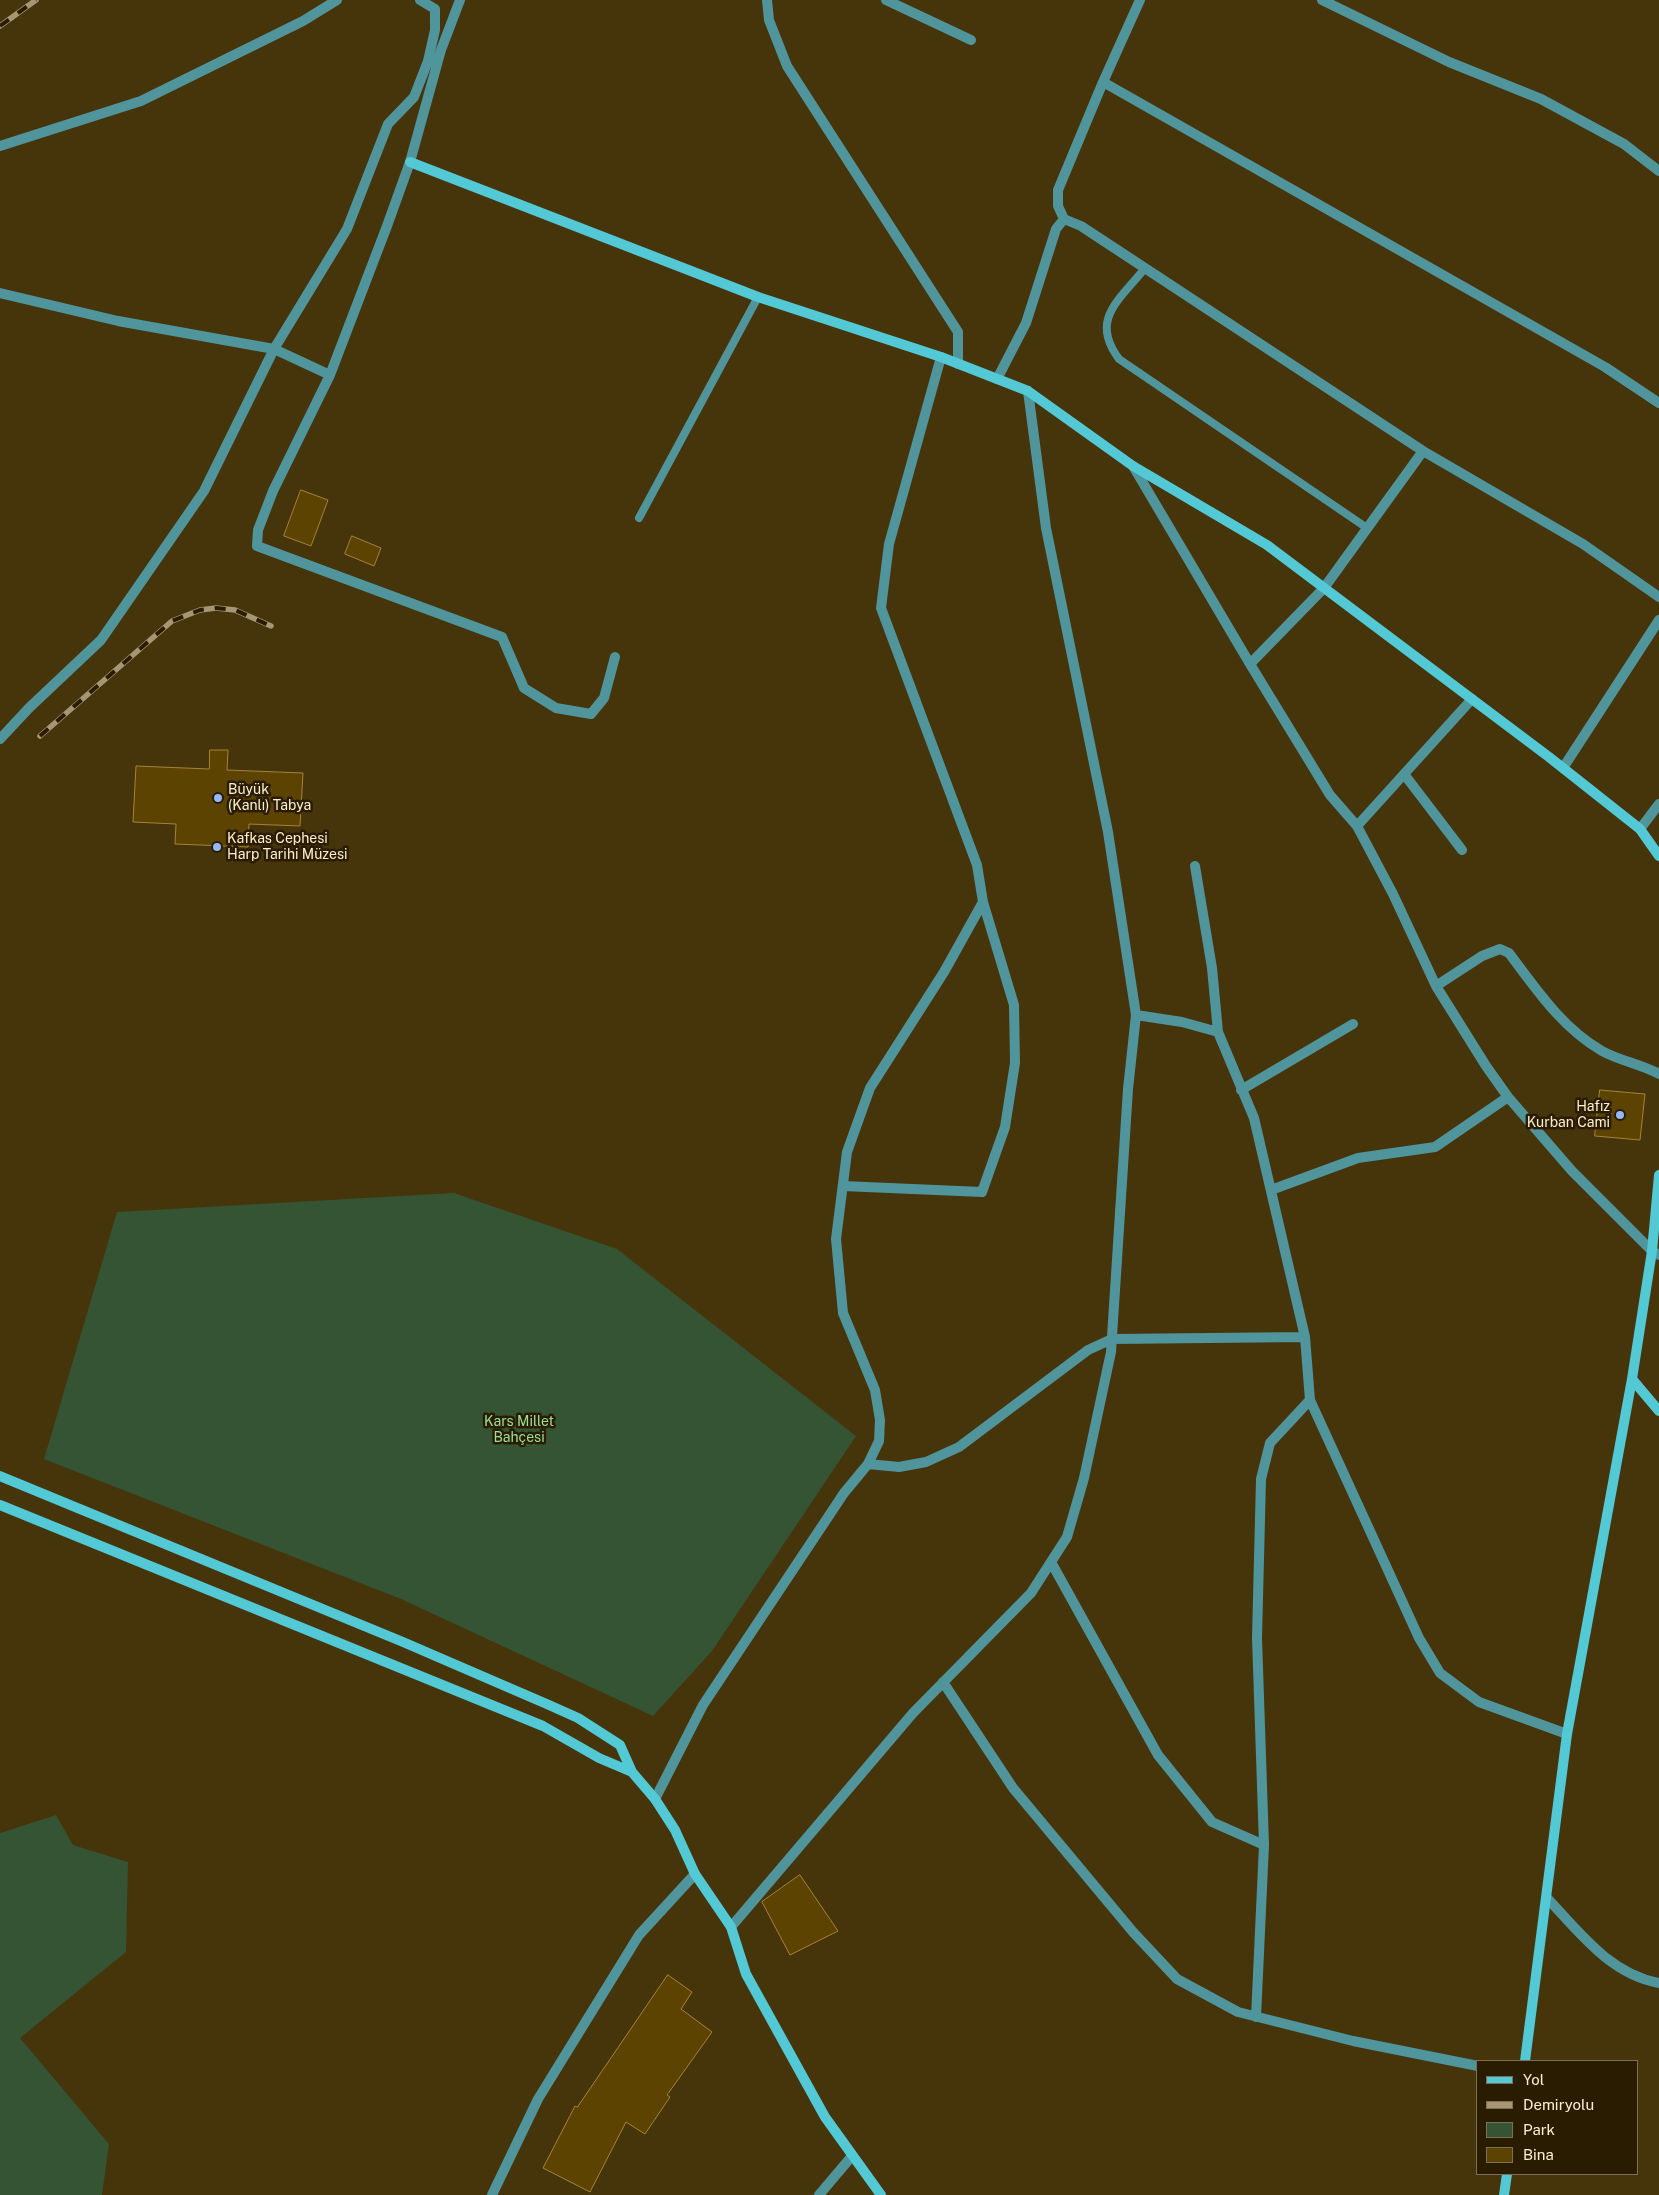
<!DOCTYPE html>
<html>
<head>
<meta charset="utf-8">
<style>
	body { margin:0 }
	#map { position:relative; width:1659px; height:2195px; overflow:hidden; background:#46340b; font-family:"Public Sans",sans-serif }
	canvas { display:block }
	.legend { position:absolute; left:1476px; top:2060px; width:162px; height:115px; box-sizing:border-box; background:#2a1c00; border:1px solid #7e7054; margin:0; padding:6px 9px; list-style:none; font-size:15px; color:#fceed1 }
	.legend li { display:flex; align-items:center; gap:10px; height:25px }
	.legend b { width:25px; border:1px solid #7e7054 }
</style>
</head>
<body>
<div id="map">
<canvas width="1659" height="2195"></canvas>
<ul class="legend">
<li><b style="height:6px;background:#52c9d5"></b>Yol</li>
<li><b style="height:6px;background:#a69674"></b>Demiryolu</li>
<li><b style="height:14px;background:#345433"></b>Park</li>
<li><b style="height:14px;background:#5c4302"></b>Bina</li>
</ul>
</div>
<script>
const ctx = document.querySelector('canvas').getContext('2d');
ctx.lineJoin = 'round';
function fillPath(path, color) { ctx.fillStyle = color; ctx.fill(path, 'evenodd'); }
function strokePath(path, color, width, dash) { ctx.strokeStyle = color; ctx.lineWidth = width; ctx.lineCap = dash ? 'butt' : 'round'; ctx.setLineDash(dash || []); ctx.stroke(path); }
function drawText(font, color, halo, rows, align = 'center') {
  ctx.font = font + ' "Public Sans",sans-serif'; ctx.lineWidth = 5; ctx.setLineDash([]); ctx.textBaseline = 'middle'; ctx.strokeStyle = halo; ctx.fillStyle = color; for (const [text, x, y, turn = 0] of rows) {
    ctx.save(); ctx.translate(x, y); ctx.rotate((+turn || 0) * Math.PI / 180); ctx.textAlign = isNaN(turn) ? turn : align; if (halo) ctx.strokeText(text, 0, 0); ctx.fillText(text, 0, 0); ctx.restore();
  }
}
fillPath(new Path2D(`
	M454 1193 617 1249 856 1436 712 1651 653 1716 401 1599 44 1459 117 1212Z
	M56 1815 73 1845 128 1862 126 1952 20 2038 109 2144 102 2195H0V1833Z`), '#345433');
const building = new Path2D(`
	M301 490 328 500 311 546 284 536Z
	M352 536 381 548 374 566 345 554Z
	M210 750H228L227 770 303 773 300 826 249 824 248 847 175 844 176 824 133 822 136 766 209 769Z
	M1600 1090 1645 1094 1640 1140 1595 1136Z
	M800 1875 838 1931 790 1955 762 1902Z
	M668 1975 692 1992 681 2009 712 2032 667 2095 670 2097 645 2134 626 2122 590 2192 543 2168 575 2106 577 2107Z`);
fillPath(building, '#5c4302');
strokePath(building, '#a68339', 1);
strokePath(new Path2D(`
	M1145 268C1120 300 1089 319 1119 359L1367 528
	M639 518 758 297`), '#50959c', 8);
strokePath(new Path2D(`
	M460 0 441 50 410 162 387 226 330 375 273 491 258 530 257 546 502 637 524 688 556 708 591 714 604 698 615 657
	M767 0 769 20 787 66 958 332V364
	M886 0 971 40
	M1140 0 1103 82 1058 190V206L1064 219 1081 226 1423 451 1583 544 1659 597
	M1322 0 1449 62 1541 99 1624 144 1659 171
	M1103 82 1605 367 1659 403
	M0 146 141 101 303 21 337 0
	M0 293 118 321 274 349 330 375
	M997 379 1026 323 1056 229 1064 219
	M1133 466 1250 664 1330 795 1357 826 1393 894 1436 986 1486 1066 1508 1097 1572 1171 1652 1251 1659 1255
	M1250 664 1324 588 1423 451
	M0 739 29 708 101 640 204 491 274 349 347 229 388 124 414 97 428 61 435 30V9L420 0
	M1563 768 1659 620
	M1404 774 1462 850
	M1357 826 1472 699
	M1640 829 1659 804
	M1195 866 1212 968 1218 1032 1254 1118 1305 1337 1310 1400 1419 1638 1440 1673 1479 1702 1567 1734
	M1436 986 1482 956 1500 949 1509 953C1536 989 1562 1028 1602 1051 1620 1061 1641 1064 1659 1074
	M1136 1015 1182 1022 1218 1032
	M1241 1090 1353 1024
	M843 1186 982 1192 1005 1127 1015 1063 1014 1005 983 902
	M1271 1190 1358 1158 1435 1147 1508 1097
	M868 1464 899 1467 926 1462 959 1447 1088 1350 1112 1339 1305 1337
	M1051 1562 1158 1755 1212 1822 1264 1845
	M943 1682 1013 1788 1133 1932 1177 1979 1238 2012 1353 2041 1478 2066
	M655 1799 703 1705 844 1493 868 1464 879 1441 880 1420 875 1390 843 1313 836 1239 847 1152 870 1088 944 972 983 902 977 865 881 608 889 544 941 357
	M1547 1898C1580 1933 1610 1974 1659 1983
	M731 1927 913 1713 1031 1593 1067 1537 1084 1478 1111 1352 1128 1089 1136 1015 1108 832 1046 528 1028 391
	M1256 2017 1264 1845 1257 1638 1261 1479 1270 1443 1310 1400
	M492 2195 538 2099 639 1935 695 1874
	M819 2195 852 2156`), '#50959c', 10);
strokePath(new Path2D(`
	M410 162 758 297 941 357 1028 391 1133 466 1267 545 1549 757 1640 829 1659 856
	M1632 1379 1659 1411
	M0 1476 403 1642 549 1705 578 1718 620 1745 632 1772 655 1799 675 1830 695 1874 731 1927 746 1974 825 2117 881 2195
	M0 1505 543 1726 599 1758 632 1772
	M1525 2061 1567 1734 1632 1379 1652 1251 1659 1175
	M1504 2195 1507 2174`), '#52c9d5', 10);
const rail = new Path2D(`
	M0 26 36 0
	M40 736 172 621 200 610 216 608 235 610 271 626`);
strokePath(rail, '#a69674', 5.5);
strokePath(rail, '#2a1c00', 4, [11]);
for (const [x, y, r, color] of [
	[218,798,5,"#94b7fd"],
	[217,847,5,"#94b7fd"],
	[1620,1115,5,"#94b7fd"]
]) { const dot = new Path2D(); dot.arc(x, y, r, 0, 2 * Math.PI); ctx.fillStyle = color; ctx.fill(dot); strokePath(dot, '#2a1c00', 2); }
drawText('14px', '#fceed1', '#2a1c00', [
	["Büyük",228,790],
	["(Kanlı) Tabya",228,806],
	["Kafkas Cephesi",227,839],
	["Harp Tarihi Müzesi",227,855],
	["Hafız",1610,1107,"right"],
	["Kurban Cami",1610,1123,"right"]
], 'left');
drawText('14px', '#98e297', '#2a1c00', [
	["Kars Millet",519,1422],
	["Bahçesi",519,1438]
]);
</script>
</body>
</html>
